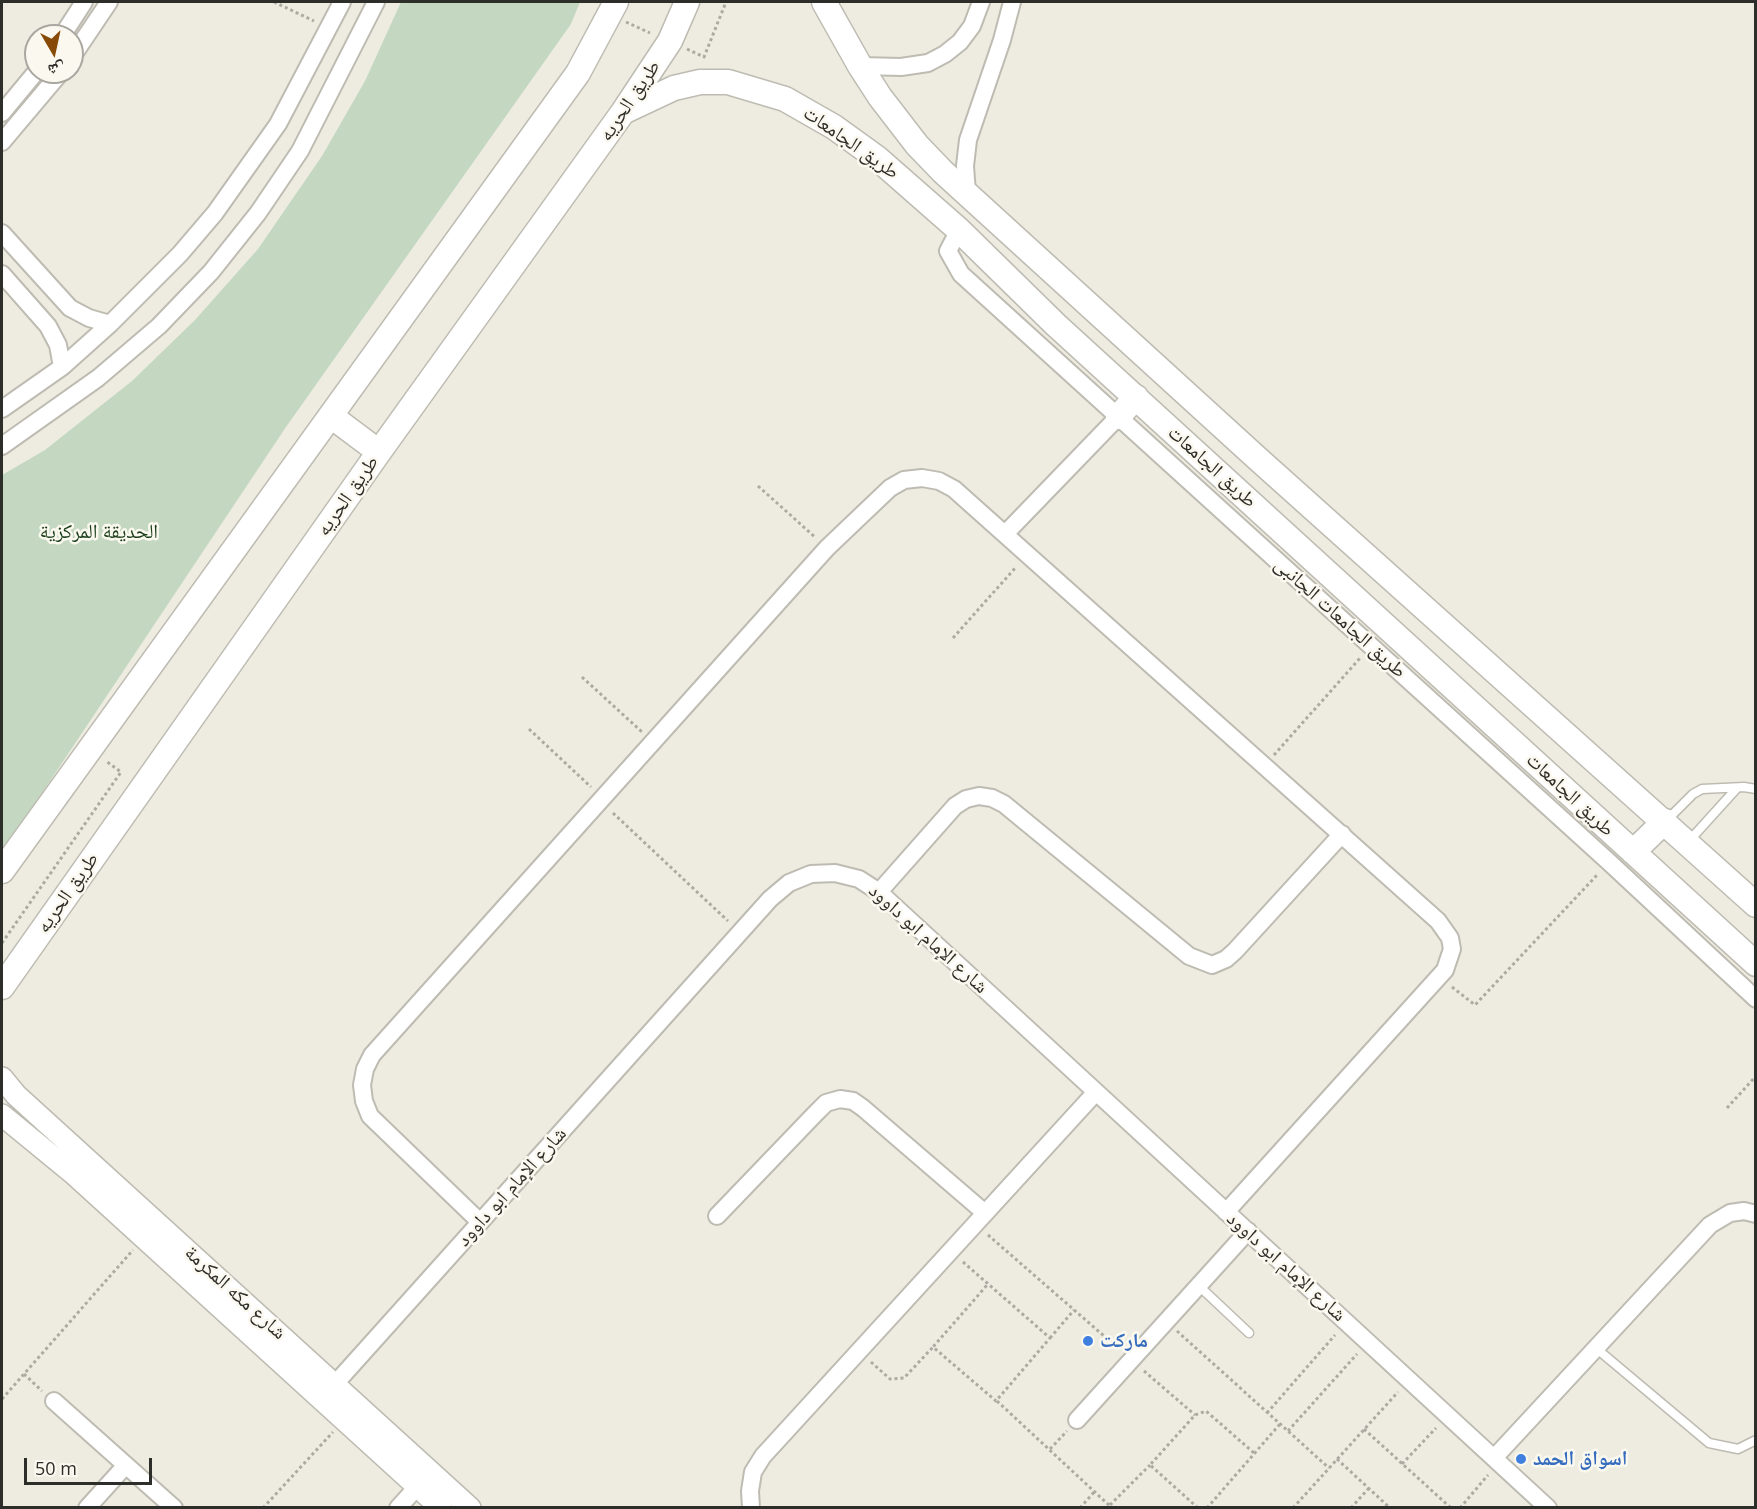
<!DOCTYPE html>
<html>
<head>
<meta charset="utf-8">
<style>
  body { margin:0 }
  #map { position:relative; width:1757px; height:1509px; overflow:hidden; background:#eeece1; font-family:"Open Sans","Noto Naskh Arabic",sans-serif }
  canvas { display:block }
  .frame { position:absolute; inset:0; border:3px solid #2d2d29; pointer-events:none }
  .north { position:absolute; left:24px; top:24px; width:60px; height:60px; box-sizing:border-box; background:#fbf9ef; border:2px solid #a9a7a0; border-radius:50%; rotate:171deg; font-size:16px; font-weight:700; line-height:24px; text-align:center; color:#2d2d29 }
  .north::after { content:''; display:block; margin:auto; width:21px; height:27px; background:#874b07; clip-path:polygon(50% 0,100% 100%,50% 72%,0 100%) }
  .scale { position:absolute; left:24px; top:1458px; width:128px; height:27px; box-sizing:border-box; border:3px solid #2d2d29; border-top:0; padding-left:8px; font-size:18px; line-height:21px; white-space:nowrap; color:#2d2d29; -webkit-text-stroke:4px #fbf9ef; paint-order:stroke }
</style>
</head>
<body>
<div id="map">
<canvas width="1757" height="1509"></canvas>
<div class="frame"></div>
<div class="north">ش</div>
<div class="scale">50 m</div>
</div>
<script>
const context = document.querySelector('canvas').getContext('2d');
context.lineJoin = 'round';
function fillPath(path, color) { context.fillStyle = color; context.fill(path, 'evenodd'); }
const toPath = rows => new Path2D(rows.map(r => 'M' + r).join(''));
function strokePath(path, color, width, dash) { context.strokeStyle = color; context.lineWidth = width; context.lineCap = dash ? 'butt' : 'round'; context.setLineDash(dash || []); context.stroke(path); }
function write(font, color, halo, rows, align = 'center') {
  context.font = font + ' "Open Sans","Noto Naskh Arabic",sans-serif'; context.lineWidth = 5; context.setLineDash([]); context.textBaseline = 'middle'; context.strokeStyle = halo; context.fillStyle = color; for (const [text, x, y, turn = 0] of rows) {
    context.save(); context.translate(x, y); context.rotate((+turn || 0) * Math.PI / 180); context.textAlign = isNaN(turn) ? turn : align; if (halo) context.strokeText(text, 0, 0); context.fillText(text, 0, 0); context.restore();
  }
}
const green = toPath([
  [401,2,580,2,571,24,286,427,2,853,2,475,45,450,132,381,195,320,258,249,322,156,365,81]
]);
const path = toPath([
  [274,2,314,21],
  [626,22,650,33],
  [687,49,704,57,726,2],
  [758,486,815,537],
  [953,638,1016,567],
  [582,677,642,732],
  [529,729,591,787],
  [1274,755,1361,657],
  [613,813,728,921],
  [2,943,121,772,106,761],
  [1452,987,1475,1005,1598,874],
  [1727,1108,1756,1076],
  [988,1235,1119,1349],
  [963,1262,1050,1338,996,1401,933,1347,988,1284],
  [1177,1331,1329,1468],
  [1050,1338,1074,1310],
  [871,1362,890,1379,904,1378,933,1347],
  [1144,1371,1195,1415],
  [24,1374,42,1391],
  [2,1399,133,1250],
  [997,1401,1112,1508],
  [1267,1413,1335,1335],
  [1364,1429,1451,1508],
  [1288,1431,1357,1354],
  [1050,1449,1067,1431],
  [1337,1459,1390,1508],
  [1402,1464,1436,1428],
  [1110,1505,1150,1465],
  [263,1508,333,1432],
  [1080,1508,1095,1491],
  [1198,1508,1150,1465,1195,1415,1206,1411,1254,1453],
  [1207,1508,1280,1424],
  [1293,1508,1398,1392],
  [1351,1508,1369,1488],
  [1460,1508,1488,1475]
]);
const service = toPath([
  [1667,820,1693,794,1702,789,1744,787,1756,789],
  [1689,841,1737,788],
  [1199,1286,1249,1333],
  [1597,1349,1709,1443,1738,1449,1756,1440]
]);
const minor = toPath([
  [62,36,84,2],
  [72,57,109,2],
  [860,66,901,67,928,63,945,54,960,42,972,26,981,2],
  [2,113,36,72],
  [2,142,61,72],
  [967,193,965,166,968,140,1002,40,1012,2],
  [959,230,948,251,961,274,1609,862,1756,999],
  [2,233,70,308,89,318,110,324],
  [2,274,48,326,58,345,62,367],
  [2,409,62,367,110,324,180,254,215,213,278,124,342,2],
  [2,446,98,378,159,326,211,272,258,213,300,151,376,2],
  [1005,534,1118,417],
  [879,892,955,806,966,799,979,796,992,798,1004,804,1189,956,1212,965,1226,959,1235,951,1342,834],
  [717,1216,815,1114,826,1103,840,1099,853,1101,863,1108,985,1213],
  [480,1222,370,1116,364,1101,362,1085,365,1069,372,1055,827,548,890,488,904,480,922,478,939,481,954,489,1438,921,1450,938,1452,949,1445,970,1226,1212],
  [335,1384,770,899,789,883,811,874,835,873,859,879,879,892,1548,1508],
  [54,1401,174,1508],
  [1077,1420,1248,1231],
  [1494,1458,1710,1225,1730,1213,1744,1211,1756,1214],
  [87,1508,126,1465],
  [398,1508,418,1486],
  [751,1508,750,1491,753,1472,763,1456,1096,1092]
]);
const tertiary = toPath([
  [2,1078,16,1095,470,1508],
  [2,1115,75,1175,441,1508]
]);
const secondary = toPath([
  [824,2,860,66,880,97,917,145,943,172,1258,459,1756,905],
  [623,112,674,88,700,82,728,82,785,99,834,127,877,158,959,230,1056,325,1756,964],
  [331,416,379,452],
  [1118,417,1136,397],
  [1633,852,1665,821],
  [2,871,578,73,616,2],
  [2,987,379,452,623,112,670,41,687,2]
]);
const markers = [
  [1088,1341,6,"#3f7fe0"],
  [1521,1459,6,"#3f7fe0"]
];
const streetNames = [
  ["طريق الحريه",630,101,-56],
  ["طريق الجامعات",851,143,35],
  ["طريق الجامعات",1212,467,42],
  ["طريق الحريه",348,496,-55],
  ["طريق الجامعات الجانبى",1340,618,42],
  ["طريق الجامعات",1570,795,43],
  ["طريق الحريه",68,893,-55],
  ["شارع الإمام ابو داوود",928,939,42],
  ["شارع الإمام ابو داوود",512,1187,-48],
  ["شارع الإمام ابو داوود",1286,1267,42],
  ["شارع مكه المكرمة",235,1293,42]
];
const parkNames = [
  ["الحديقة المركزية",99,532]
];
const shopNames = [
  ["ماركت",1100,1341],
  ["اسواق الحمد",1533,1459]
];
fillPath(green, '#c3d7c1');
strokePath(service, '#bebcb2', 11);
strokePath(minor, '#bebcb2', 20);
strokePath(tertiary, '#bebcb2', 24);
strokePath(secondary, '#bebcb2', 27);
strokePath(path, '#acaba2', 3, [3, 3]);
strokePath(service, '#fff', 8);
strokePath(minor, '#fff', 16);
strokePath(tertiary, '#fff', 21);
strokePath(secondary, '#fff', 24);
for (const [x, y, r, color] of markers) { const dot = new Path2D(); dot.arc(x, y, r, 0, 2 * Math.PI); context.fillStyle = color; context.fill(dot); strokePath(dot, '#fbf9ef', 2); }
write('20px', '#2d2d29', '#fbf9ef', streetNames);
write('20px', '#1a3d19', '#fbf9ef', parkNames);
write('bold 20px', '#366cbe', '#fbf9ef', shopNames, 'left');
</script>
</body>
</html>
